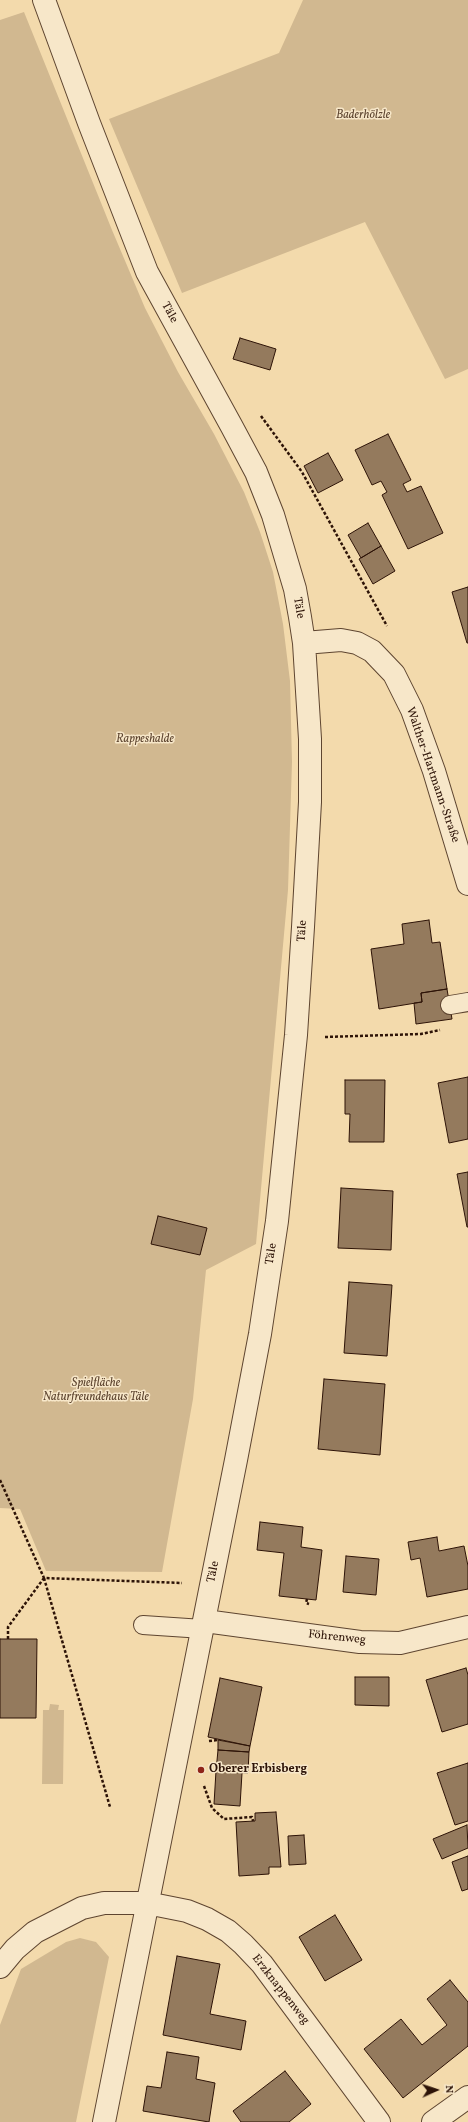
<!DOCTYPE html>
<html>
<head>
<meta charset="utf-8">
<style>
  body { margin:0 }
  #map { position:relative; width:468px; height:2122px; overflow:hidden; background:#f3daac; font-family:Vollkorn,serif }
  canvas { display:block }
  .north { position:absolute; left:416px; top:2070px; width:40px; height:40px; -webkit-text-stroke:3px #f7e7c9; paint-order:stroke; rotate:87deg; font-size:11px; font-weight:700; line-height:16px; text-align:center; color:#2d1307 }
  .north::after { content:''; display:block; margin:auto; width:14px; height:18px; background:#2d1307; clip-path:polygon(50% 0,100% 100%,50% 72%,0 100%) }
</style>
</head>
<body>
<div id="map">
<canvas width="468" height="2122"></canvas>
<div class="north">N</div>
</div>
<script>
const context = document.querySelector('canvas').getContext('2d');
context.lineJoin = 'round';
function fillPath(path, color) { context.fillStyle = color; context.fill(path, 'evenodd'); }
const toPath = rows => new Path2D(rows.map(r => 'M' + r).join(''));
function strokePath(path, color, width, dash) { context.strokeStyle = color; context.lineWidth = width; context.lineCap = dash ? 'butt' : 'round'; context.setLineDash(dash || []); context.stroke(path); }
function write(font, color, halo, rows, align = 'center') {
  context.font = font + ' Vollkorn,serif'; context.lineWidth = 3; context.setLineDash([]); context.textBaseline = 'middle'; context.strokeStyle = halo; context.fillStyle = color; for (const [text, x, y, turn = 0] of rows) {
    context.save(); context.translate(x, y); context.rotate((+turn || 0) * Math.PI / 180); context.textAlign = isNaN(turn) ? turn : align; if (halo) context.strokeText(text, 0, 0); context.fillText(text, 0, 0); context.restore();
  }
}
const green = toPath([
  [303,0,468,0,468,369,445,379,365,222,182,293,109,119,279,53],
  [24,12,112,230,145,308,178,372,214,434,244,492,260,532,273,572,283,624,290,681,292,762,288,890,256,1244,206,1270,193,1399,162,1572,46,1571,20,1509,0,1508,0,20],
  [50,1704,59,1705,58,1710,64,1710,63,1784,42,1784,43,1710,49,1710],
  [80,1938,96,1942,109,1957,76,2122,0,2122,0,2025,21,1969,66,1942]
]);
const building = toPath([
  [240,338,276,349,270,370,233,359,240,338],
  [388,434,411,480,403,484,407,492,421,486,443,533,408,549,382,495,387,492,381,481,372,485,355,450,388,434],
  [328,453,343,480,318,493,304,466,328,453],
  [368,523,381,546,361,558,348,535,368,523],
  [381,546,395,571,373,584,359,559,381,546],
  [468,587,468,643,467,643,452,592,468,587],
  [429,920,432,943,440,942,447,989,421,993,422,1002,379,1009,371,949,404,944,402,924,429,920],
  [447,989,452,1019,416,1024,414,1003,422,1002,421,993,447,989],
  [468,1077,468,1139,449,1143,438,1083,468,1077],
  [345,1080,385,1080,384,1142,349,1142,350,1114,345,1114,345,1080],
  [468,1172,468,1227,467,1227,457,1174,468,1172],
  [341,1188,393,1191,391,1250,338,1248,341,1188],
  [158,1216,207,1228,200,1255,151,1244,158,1216],
  [349,1282,392,1285,387,1356,344,1353,349,1282],
  [324,1379,385,1384,380,1455,318,1449,324,1379],
  [260,1522,303,1527,301,1547,322,1550,316,1600,279,1596,284,1553,257,1550,260,1522],
  [437,1537,439,1551,464,1546,468,1566,468,1589,427,1597,420,1558,411,1560,408,1542,437,1537],
  [346,1556,379,1559,376,1595,343,1592,346,1556],
  [0,1639,37,1639,36,1718,0,1718,0,1639],
  [466,1668,468,1675,468,1724,442,1732,426,1680,466,1668],
  [355,1677,389,1677,389,1706,355,1705,355,1677],
  [220,1678,262,1687,250,1746,208,1737,220,1678],
  [218,1740,250,1746,249,1752,218,1750,218,1740],
  [218,1750,249,1752,248,1773,216,1771,218,1750],
  [468,1763,468,1821,455,1825,437,1773,468,1763],
  [216,1771,242,1773,240,1806,214,1804,216,1771],
  [276,1812,281,1867,269,1867,269,1874,239,1876,236,1822,255,1821,255,1813,276,1812],
  [467,1825,468,1848,442,1859,433,1839,467,1825],
  [304,1835,306,1864,289,1865,288,1836,304,1835],
  [468,1856,468,1889,462,1891,452,1862,468,1856],
  [335,1915,362,1960,325,1981,299,1937,335,1915],
  [177,1956,220,1964,210,2014,246,2021,241,2050,163,2035,177,1956],
  [450,1980,468,2002,468,2046,403,2098,364,2049,401,2019,422,2045,447,2025,427,1999,450,1980],
  [167,2052,199,2057,196,2079,215,2083,209,2122,143,2111,147,2086,161,2088,167,2052],
  [285,2071,311,2104,289,2122,241,2122,233,2111,285,2071]
]);
const path = toPath([
  [261,416,302,472,387,626],
  [325,1037,421,1034,440,1030],
  [0,1480,44,1578,182,1583],
  [44,1578,110,1807],
  [307,1599,306,1603,309,1604],
  [8,1639,8,1627,44,1578],
  [209,1741,218,1740],
  [204,1786,212,1808,224,1819,252,1817,253,1821]
]);
const lane = toPath([
  [450,1005,468,1002],
  [143,1625,203,1629]
]);
const street = toPath([
  [44,0,89,123,147,272,232,427,256,472,273,515,295,589,300,617,304,643,310,739,310,802,303,927,296,1035,277,1221,260,1334,236,1460,104,2122],
  [304,643,341,640,357,643,372,651,394,674,412,710,434,771,468,884],
  [205,1621,360,1642,400,1643,468,1627],
  [0,1967,15,1949,35,1932,82,1908,104,1903,147,1903,187,1911,207,1919,228,1931,243,1944,262,1964,379,2122],
  [433,2122,468,2097]
]);
const markers = [
  [201,1770,4,"#8f2418"]
];
const parkNames = [
  ["Baderhölzle",363,116],
  ["Rappeshalde",145,740],
  ["Spielfläche",96,1384],
  ["Naturfreundehaus Täle",96,1398]
];
const streetNames = [
  ["Täle",169,313,61],
  ["Täle",298,608,80],
  ["Walther-Hartmann-Straße",432,775,71],
  ["Täle",303,931,-86],
  ["Täle",272,1254,-81],
  ["Täle",214,1572,-79],
  ["Föhrenweg",337,1638,6],
  ["Erzknappenweg",280,1990,52]
];
const poiNames = [
  ["Oberer Erbisberg",209,1770]
];
fillPath(green, '#d1b890');
fillPath(building, '#947a5d');
strokePath(building, '#2d1307', 1);
strokePath(lane, '#5e4530', 20);
strokePath(street, '#5e4530', 24);
strokePath(path, '#2d1307', 2.5, [3, 2]);
strokePath(lane, '#f7e7c9', 18);
strokePath(street, '#f7e7c9', 22);
for (const [x, y, r, color] of markers) { const dot = new Path2D(); dot.arc(x, y, r, 0, 2 * Math.PI); context.fillStyle = color; context.fill(dot); strokePath(dot, '#f7e7c9', 1.5); }
write('italic 12px', '#5e4530', '#f7e7c9', parkNames);
write('12px', '#2d1307', '#f7e7c9', streetNames);
write('bold 12px', '#2d1307', '#f7e7c9', poiNames, 'left');
</script>
</body>
</html>
